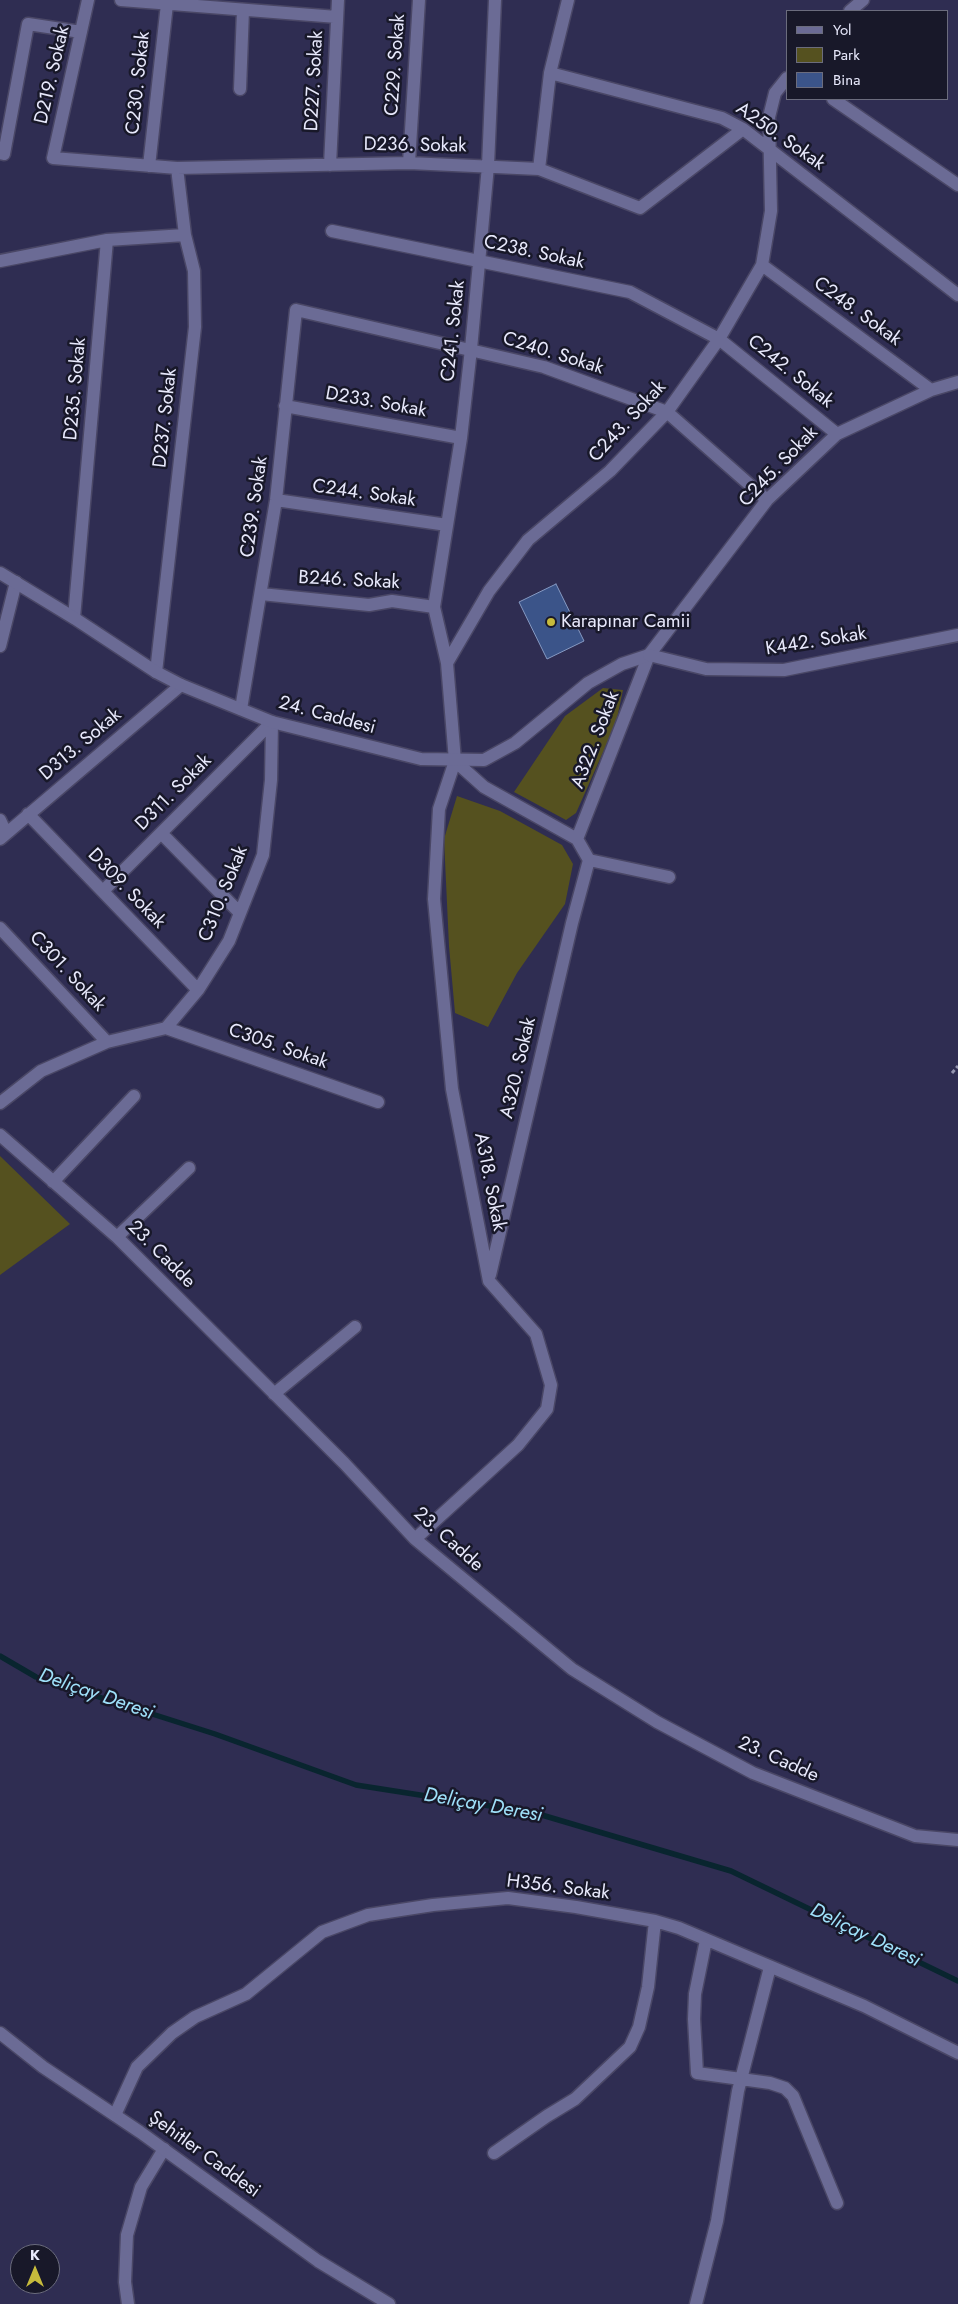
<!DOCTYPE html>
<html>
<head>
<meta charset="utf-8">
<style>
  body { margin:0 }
  #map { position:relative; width:958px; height:2304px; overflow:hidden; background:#2f2d52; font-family:Jost,sans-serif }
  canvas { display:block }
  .legend { position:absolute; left:786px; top:10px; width:162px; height:90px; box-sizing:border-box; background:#181829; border:1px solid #6b6c7d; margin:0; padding:6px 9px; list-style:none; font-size:15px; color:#e8e9fc }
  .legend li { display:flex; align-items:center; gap:10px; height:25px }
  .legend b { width:25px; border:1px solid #6b6c7d }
  .north { position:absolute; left:10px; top:2244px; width:50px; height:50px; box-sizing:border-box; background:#181829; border:1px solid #6b6c7d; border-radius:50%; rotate:0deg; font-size:14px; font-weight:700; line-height:20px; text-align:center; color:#e8e9fc }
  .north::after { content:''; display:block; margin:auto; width:18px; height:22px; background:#c7bb3c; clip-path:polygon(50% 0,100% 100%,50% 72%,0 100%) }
</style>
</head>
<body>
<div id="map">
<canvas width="958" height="2304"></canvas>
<ul class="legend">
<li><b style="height:6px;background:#6b6b95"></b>Yol</li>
<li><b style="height:14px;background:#55511f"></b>Park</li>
<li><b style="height:14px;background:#3b5489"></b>Bina</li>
</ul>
<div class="north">K</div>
</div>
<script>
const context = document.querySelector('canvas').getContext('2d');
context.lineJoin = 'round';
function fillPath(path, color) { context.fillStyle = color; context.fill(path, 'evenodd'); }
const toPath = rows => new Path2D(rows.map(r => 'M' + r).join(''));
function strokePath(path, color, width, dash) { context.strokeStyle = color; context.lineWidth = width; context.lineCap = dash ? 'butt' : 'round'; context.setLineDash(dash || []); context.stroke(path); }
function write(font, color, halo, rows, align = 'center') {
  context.font = font + ' Jost,sans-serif'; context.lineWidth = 5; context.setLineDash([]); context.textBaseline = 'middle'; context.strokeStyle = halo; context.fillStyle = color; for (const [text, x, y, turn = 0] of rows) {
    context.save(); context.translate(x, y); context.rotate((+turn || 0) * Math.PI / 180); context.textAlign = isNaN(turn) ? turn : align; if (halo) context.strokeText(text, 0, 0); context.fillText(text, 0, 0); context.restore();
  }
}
const green = toPath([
  [603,688,623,690,616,723,576,813,566,820,514,792,565,716],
  [457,796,500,811,562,845,573,864,565,904,517,973,488,1027,455,1013,449,946,444,839],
  [0,1156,70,1224,0,1275]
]);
const stream = toPath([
  [0,1656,36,1677,215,1734,356,1785,535,1813,731,1871,958,1981]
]);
const building = toPath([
  [556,584,584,641,547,659,519,602,556,584]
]);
const path = toPath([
  [952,1073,958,1066]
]);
const minor = toPath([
  [88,0,53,158,177,168,409,163,539,169,640,208,743,129],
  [121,0,337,17],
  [850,11,863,0],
  [550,73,722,118,743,129,958,295],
  [240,89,243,10],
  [833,99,958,185],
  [0,153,4,154,28,24,81,32],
  [409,163,419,0],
  [330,165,338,0],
  [149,166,167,4],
  [539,169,550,73,568,0],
  [332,231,630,292,719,339,837,434],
  [0,261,107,240],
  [762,265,931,390],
  [285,406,461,438],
  [276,500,447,525],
  [261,594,369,605,392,601,434,607],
  [74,618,107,240,185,235],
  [0,646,16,582],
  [447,663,434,607,461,438,471,349,488,166,495,0],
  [156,672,195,327,194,271,185,235,177,168],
  [241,709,276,500,296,310,544,367,667,412,767,500],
  [455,761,484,787,577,839,589,860,669,877],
  [28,814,198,990],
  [0,820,6,833],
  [161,833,240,913],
  [0,839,181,685],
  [577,839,649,655,767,500,837,434,931,390,958,382],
  [103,891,272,722],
  [0,928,107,1042],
  [166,1028,378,1102],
  [0,1103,41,1071,107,1042,166,1028,198,990,229,941,263,855,271,780,272,722],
  [0,1135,117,1237,344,1463,415,1539,572,1669,657,1722,753,1773,915,1836,958,1840],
  [53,1182,134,1096],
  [117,1237,189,1168],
  [490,1275,572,923,589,860],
  [274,1394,355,1327],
  [415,1539,518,1445,547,1409,551,1385,536,1334,489,1281,452,1089,434,899,439,809,455,761,447,663,489,591,528,540,610,471,667,412,719,339,762,265,771,211,769,117,775,93,787,78],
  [706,1940,695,1994,694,2019,697,2073,770,2083,785,2088,793,2096,837,2203],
  [115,2115,137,2067,172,2033,195,2017,246,1994,322,1932,368,1915,433,1905,508,1898,576,1907,655,1921,679,1928,864,2006,958,2053],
  [494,2153,547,2116,575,2099,630,2047,639,2027,648,1987,655,1921],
  [128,2304,125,2282,127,2235,141,2187,164,2149],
  [696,2304,717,2221,738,2091,770,1967]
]);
const tertiary = toPath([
  [0,573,74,618,156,672,181,685,272,722,421,759,484,760,515,743,588,683,622,664,649,655],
  [0,2033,43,2067,140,2132,318,2261,389,2304]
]);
const secondary = toPath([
  [649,655,706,669,784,670,958,635]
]);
const markers = [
  [551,622,5,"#c7bb3c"]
];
const streetNames = [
  ["C229. Sokak",396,65,-86],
  ["D219. Sokak",53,75,-77],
  ["D227. Sokak",315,81,-87],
  ["C230. Sokak",139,83,-84],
  ["A250. Sokak",780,137,35],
  ["D236. Sokak",415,146,1],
  ["C238. Sokak",534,253,12],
  ["C248. Sokak",857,312,36],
  ["C241. Sokak",454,331,-84],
  ["C240. Sokak",553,354,17],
  ["C242. Sokak",790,372,39],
  ["D235. Sokak",76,389,-85],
  ["D233. Sokak",376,403,10],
  ["D237. Sokak",166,418,-84],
  ["C243. Sokak",628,422,-47],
  ["C245. Sokak",779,467,-46],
  ["C244. Sokak",364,494,8],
  ["C239. Sokak",255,507,-82],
  ["B246. Sokak",349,581,3],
  ["K442. Sokak",816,642,-9],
  ["24. Caddesi",327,716,15],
  ["A322. Sokak",596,740,-69],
  ["D313. Sokak",81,745,-40],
  ["D311. Sokak",174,793,-45],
  ["D309. Sokak",126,889,46],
  ["C310. Sokak",224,894,-68],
  ["C301. Sokak",67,972,47],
  ["C305. Sokak",278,1047,19],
  ["A320. Sokak",519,1068,-77],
  ["A318. Sokak",489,1182,79],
  ["23. Cadde",161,1255,45],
  ["23. Cadde",448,1540,42],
  ["23. Cadde",778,1760,24],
  ["H356. Sokak",558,1888,7],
  ["Şehitler Caddesi",204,2155,36]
];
const poiNames = [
  ["Karapınar Camii",561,622]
];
const waterNames = [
  ["Deliçay Deresi",96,1695,19],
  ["Deliçay Deresi",483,1806,10],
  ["Deliçay Deresi",865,1936,26]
];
fillPath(green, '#55511f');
strokePath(stream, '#09252f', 5.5);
fillPath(building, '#3b5489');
strokePath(building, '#869ac3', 1);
strokePath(minor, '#4a4766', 15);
strokePath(tertiary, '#4a4766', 15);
strokePath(secondary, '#4a4766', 15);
strokePath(path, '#9494af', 3, [4, 2.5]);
strokePath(minor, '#6b6b95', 12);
strokePath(tertiary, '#6b6b95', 12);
strokePath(secondary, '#6b6b95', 12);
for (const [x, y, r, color] of markers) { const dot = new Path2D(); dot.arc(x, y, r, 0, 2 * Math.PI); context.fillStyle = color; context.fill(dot); strokePath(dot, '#181829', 2); }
write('19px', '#e8e9fc', '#181829', streetNames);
write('19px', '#e8e9fc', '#181829', poiNames, 'left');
write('italic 20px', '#9fe1fa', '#181829', waterNames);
</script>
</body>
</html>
